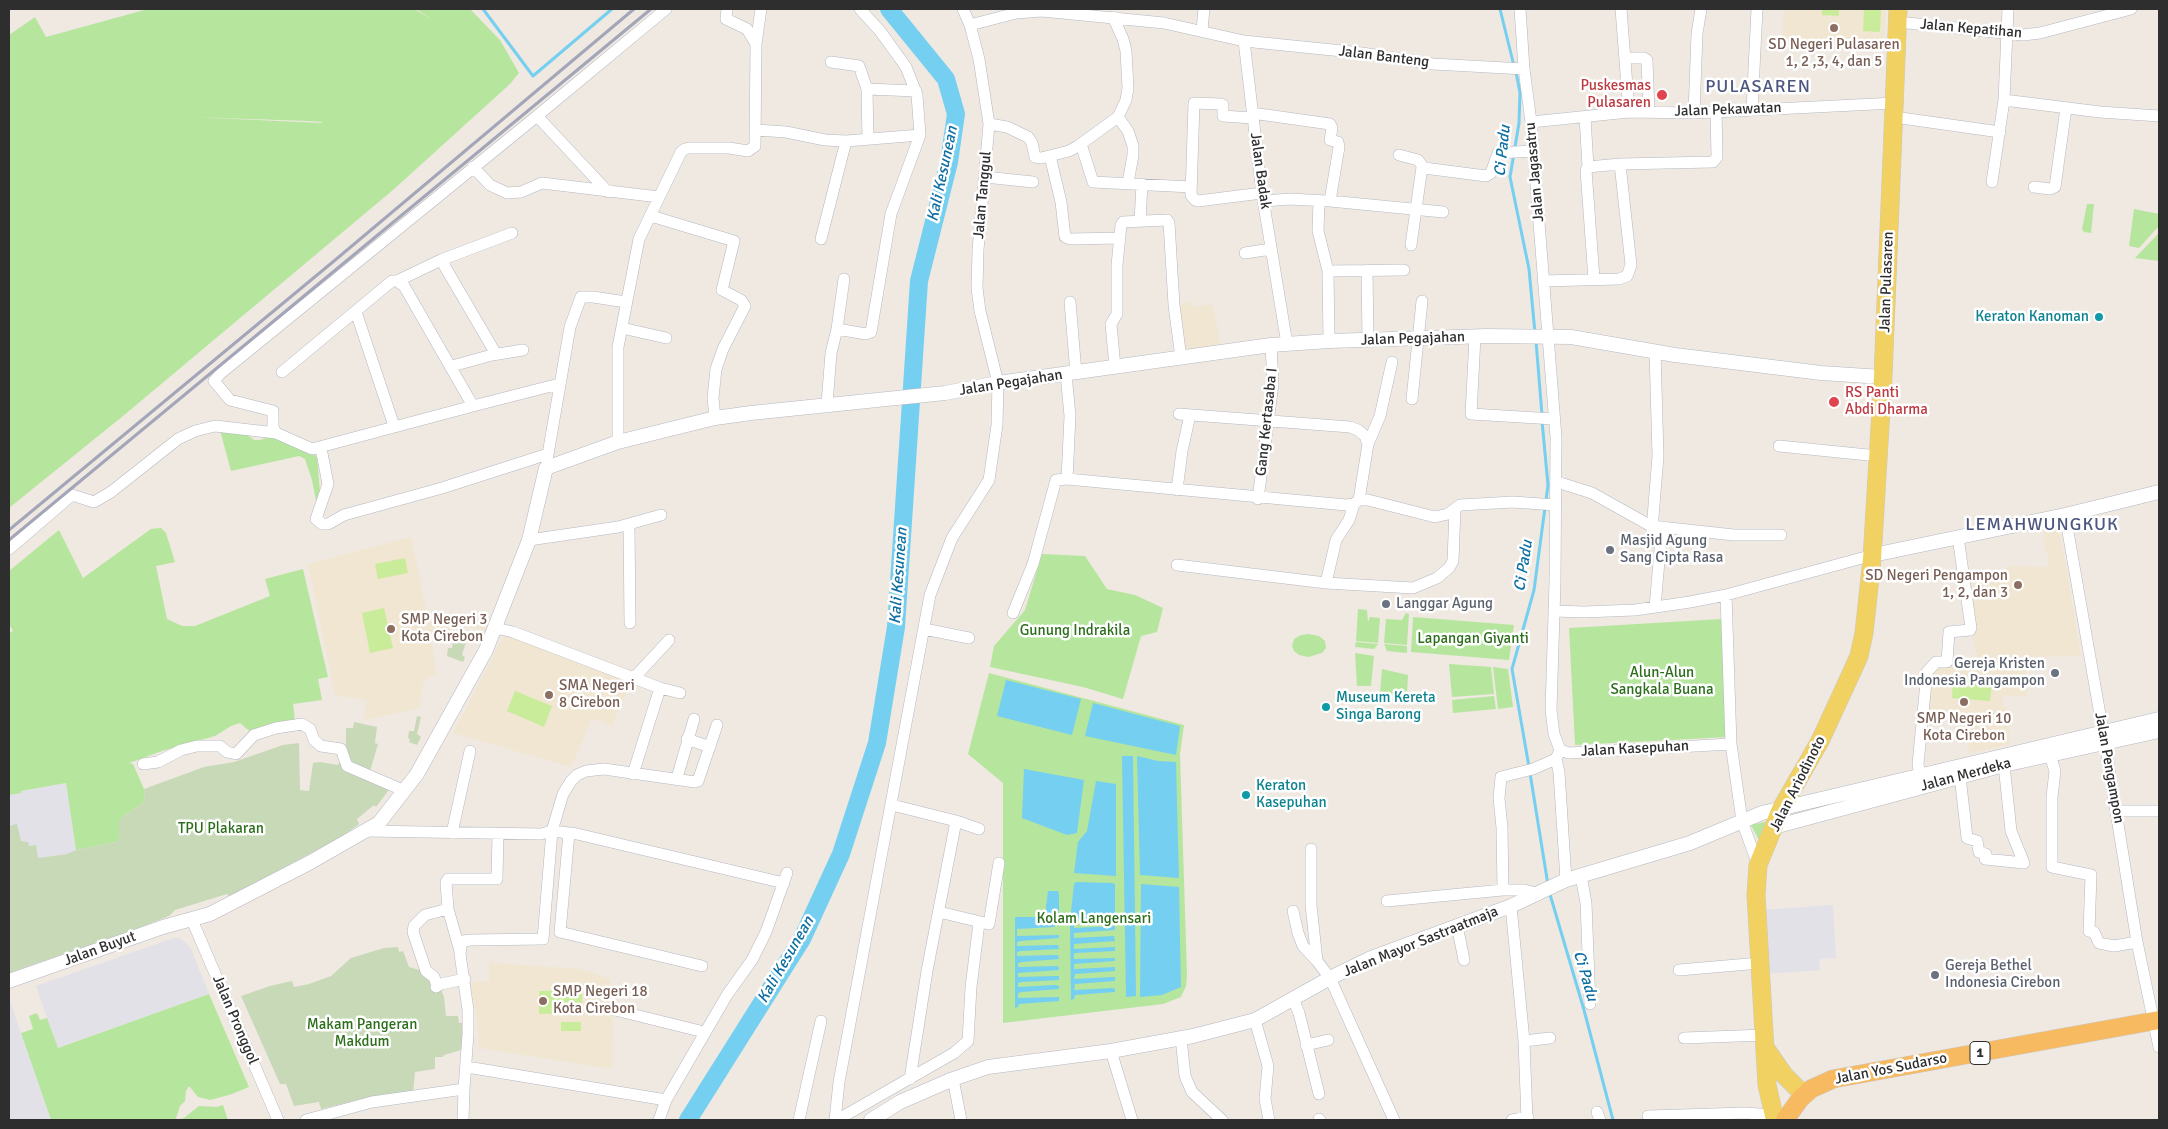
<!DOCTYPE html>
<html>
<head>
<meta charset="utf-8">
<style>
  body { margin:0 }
  #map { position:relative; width:2168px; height:1129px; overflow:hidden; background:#efe9e1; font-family:Signika,sans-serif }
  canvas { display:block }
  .frame { position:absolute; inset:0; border:10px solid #2e2e2e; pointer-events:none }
</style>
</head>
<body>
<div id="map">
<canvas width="2168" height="1129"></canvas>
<div class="frame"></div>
</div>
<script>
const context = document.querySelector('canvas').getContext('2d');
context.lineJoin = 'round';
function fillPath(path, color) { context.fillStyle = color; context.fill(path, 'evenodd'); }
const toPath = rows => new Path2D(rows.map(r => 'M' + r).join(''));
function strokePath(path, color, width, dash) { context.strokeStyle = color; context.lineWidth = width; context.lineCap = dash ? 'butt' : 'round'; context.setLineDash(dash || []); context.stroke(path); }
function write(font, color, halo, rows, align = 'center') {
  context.font = font + ' Signika,sans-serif'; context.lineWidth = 5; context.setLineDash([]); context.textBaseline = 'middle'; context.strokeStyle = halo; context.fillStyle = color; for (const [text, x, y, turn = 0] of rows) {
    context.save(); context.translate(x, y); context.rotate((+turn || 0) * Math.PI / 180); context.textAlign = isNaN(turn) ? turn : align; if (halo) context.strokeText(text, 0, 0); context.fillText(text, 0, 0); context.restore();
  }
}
const industrial = toPath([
  [66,783,76,850,67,854,38,858,9,826,9,795,21,793,21,791],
  [1833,905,1836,958,1819,959,1820,970,1765,974,1761,910],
  [174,938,179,938,186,943,191,949,209,994,57,1048,36,986],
  [9,998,21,1033,51,1120,9,1120]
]);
const education = toPath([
  [1784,9,1886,9,1884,50,1782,46],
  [1191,302,1192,307,1213,304,1220,344,1182,351,1178,304],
  [2044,527,2056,527,2060,533,2081,656,2026,657,2027,697,2003,695,2003,707,2007,707,2010,744,1970,753,1958,709,1923,718,1928,672,1948,661,1977,661,1964,575,2007,573,2007,566,2048,567,2048,553,2045,552],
  [411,537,426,609,432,625,484,620,490,622,486,631,471,627,430,633,436,674,424,680,419,708,364,720,367,700,335,695,308,564],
  [511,634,631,680,612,726,592,718,571,767,453,733,504,636],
  [489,963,582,969,610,979,613,1019,612,1069,479,1048,478,1025,470,982,489,981]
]);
const green = toPath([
  [148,9,414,9,433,20,443,39,433,20,416,9,470,9,500,40,519,73,510,84,393,190,123,416,9,508,9,35,35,17,46,37],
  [192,117,308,121,322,122,322,123],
  [2087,204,2094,204,2091,233,2084,232,2082,229],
  [2134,209,2159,214,2159,229,2157,228,2139,248,2129,246],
  [2158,234,2159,235,2159,261,2135,258],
  [220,430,244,432,254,440,261,440,270,436,314,454,317,458,320,492,319,498,316,501,312,480,305,459,299,456,231,471],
  [161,528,166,533,175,562,156,566,167,619,182,626,195,626,270,596,265,579,303,569,328,677,318,679,322,700,293,704,295,721,253,734,240,723,231,726,215,736,162,751,129,763,133,764,144,789,145,797,143,803,119,819,119,838,116,842,76,850,66,783,21,791,21,793,9,795,9,633,13,631,9,624,9,571,59,530,83,578,151,529],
  [1042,554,1085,556,1107,589,1135,595,1163,608,1157,632,1141,636,1123,699,1083,687,990,667,994,646,1025,610],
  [1358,609,1367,610,1368,622,1370,617,1380,618,1378,643,1356,641],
  [1406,613,1409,614,1407,645,1384,643,1386,619,1402,620],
  [1413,617,1514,625,1509,660,1411,652],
  [1722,619,1728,737,1575,745,1569,628],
  [1308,634,1319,636,1325,641,1326,648,1322,653,1308,657,1299,655,1294,651,1292,646,1294,639,1301,635],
  [1356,642,1378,644,1374,649,1355,647],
  [1384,644,1407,646,1407,653,1387,651],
  [1355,653,1374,656,1371,686,1357,686],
  [1449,664,1491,667,1494,694,1452,697],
  [1493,667,1508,669,1513,707,1498,709],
  [1382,669,1408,675,1407,694,1380,693],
  [989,673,1184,725,1180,754,1187,975,1186,986,1181,997,1163,1004,1003,1023,1003,783,968,754],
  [1494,696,1496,709,1453,713,1452,700],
  [1769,821,1761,844,1751,825],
  [209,994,249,1087,232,1094,210,1100,198,1097,189,1086,186,1091,185,1101,180,1106,176,1118,178,1120,184,1118,199,1106,217,1107,223,1105,228,1120,51,1120,21,1033,33,1029,29,1016,37,1013,40,1020,47,1018,58,1048]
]);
const cemetery = toPath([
  [459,640,466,642,462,655,465,657,463,662,447,656,448,648,452,648,453,641],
  [417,716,421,717,417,734,421,737,417,745,409,742,410,739,408,738,409,731,414,731],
  [354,722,377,727,375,743,378,744,368,778,391,787,376,807,374,805,357,819,359,824,341,837,229,897,227,894,175,910,169,916,136,929,9,973,9,826,17,824,21,841,28,842,29,846,36,845,38,858,67,854,76,850,116,842,119,838,119,819,143,803,145,797,144,789,204,767,234,762,283,745,299,743,300,790,309,791,313,763,320,762,338,765,346,751,346,728,353,728],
  [398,947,399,952,403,951,409,967,423,971,440,987,444,997,446,1016,458,1016,459,1023,465,1023,464,1049,444,1055,443,1057,435,1057,435,1069,415,1072,413,1094,362,1099,321,1109,319,1102,294,1106,286,1084,280,1084,241,996,270,986,292,981,294,987,309,984,331,976,351,958,384,948]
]);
const pitch = toPath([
  [1822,9,1839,9,1839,16,1822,15],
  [1864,9,1881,9,1880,32,1863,31],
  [405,558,408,573,378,579,375,564],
  [384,608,393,648,370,653,362,613],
  [1953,678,1992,681,1990,701,1952,698],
  [515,691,552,706,544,727,507,711],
  [582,990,582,1013,539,1014,539,991],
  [561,1022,581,1022,581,1031,561,1031]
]);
const water = toPath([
  [1006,680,1081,699,1072,735,997,716],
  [1093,703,1180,726,1176,755,1085,736],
  [1122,756,1133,756,1136,996,1126,997],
  [1137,756,1158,761,1176,762,1179,878,1140,875],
  [1024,769,1084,780,1077,833,1067,835,1022,818],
  [1096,781,1116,784,1116,876,1074,873,1078,842,1087,831],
  [1076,882,1112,883,1115,884,1115,915,1113,918,1075,920,1073,921,1074,928,1115,926,1115,930,1074,933,1074,938,1114,936,1115,941,1074,944,1074,949,1115,947,1115,951,1076,953,1074,954,1074,959,1113,958,1115,958,1115,961,1074,964,1074,969,1115,967,1115,971,1075,974,1074,979,1113,977,1115,977,1115,981,1075,984,1074,990,1113,988,1115,989,1115,992,1075,995,1074,999,1071,1000,1070,921,1074,884],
  [1141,884,1179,887,1181,987,1162,995,1140,997],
  [1048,891,1058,891,1059,895,1059,923,1054,927,1017,929,1017,936,1059,935,1059,938,1021,941,1017,942,1017,946,1054,945,1058,945,1059,949,1021,951,1017,952,1017,956,1054,955,1058,955,1059,959,1022,962,1018,963,1018,967,1058,966,1059,970,1018,973,1018,977,1055,976,1059,976,1059,980,1022,982,1018,983,1018,987,1055,985,1059,986,1059,989,1022,992,1018,993,1018,998,1059,997,1059,1001,1019,1004,1018,1007,1015,1008,1015,917,1041,917,1045,914]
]);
const stream = toPath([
  [483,9,533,76,612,9],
  [1500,9,1514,66],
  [1516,72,1520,93,1519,123,1510,177,1529,269,1535,333],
  [1536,341,1542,415],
  [1529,767,1512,669,1534,590,1548,485,1542,421],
  [1530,773,1548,885],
  [1549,891,1584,1010,1613,1120]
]);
const river = toPath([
  [688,1120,802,939,841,854,877,743,896,627,919,281,949,162,956,114,946,79,889,9]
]);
const minor = toPath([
  [727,9,726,19,747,29,756,44],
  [1520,9,1524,69,1531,122,1556,437,1555,582,1551,710,1554,734,1560,750,1569,753,1731,744],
  [1621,9,1629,112],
  [1898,22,2023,35,2040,33,2131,9],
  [970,25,1016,13,1042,11,1164,23,1244,41,1262,193,1287,344],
  [1202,30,1204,9],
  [1244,41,1362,53,1433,64,1524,69],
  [1625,58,1644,58,1647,60,1649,112],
  [831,62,859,66,867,89],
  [2004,100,2100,112,2159,116],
  [1752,110,1757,9],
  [1252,113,1330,124,1332,128,1330,140,1338,142,1339,147,1330,201,1443,212],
  [1694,113,1697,34,1701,9],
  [537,116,608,192],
  [1118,117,1128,131,1133,146,1133,155,1128,183],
  [1585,117,1588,167,1586,170,1594,279],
  [1894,117,2000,132],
  [1252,118,1223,116,1223,105,1221,104,1194,103,1191,195,1195,200,1198,201,1262,193],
  [1531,122,1629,112,1694,113,1895,103],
  [989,124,1007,127,1028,137,1032,143,1035,157,1041,158,1069,151,1078,146,1118,117,1126,100,1128,88,1126,51,1123,39,1113,17],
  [756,130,786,132,825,140,846,141],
  [868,139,867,89,916,91],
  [1081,144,1093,182,1191,187],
  [1399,155,1418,160,1424,168,1486,176,1491,173,1498,153,1533,151],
  [1050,156,1061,202,1065,237,1070,239,1120,238],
  [473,167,490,185,507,193,521,192,542,183,659,197],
  [1588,167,1620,164,1713,162,1717,157,1716,111],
  [985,177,1033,182],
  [1992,182,2004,100,2008,9],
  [2034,187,2050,189,2055,187,2066,108],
  [1264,201,1290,199,1326,201],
  [1319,201,1318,231,1328,271,1329,341],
  [651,216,734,241,722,290,741,300,745,306,723,349,716,369,713,398,715,418],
  [1140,221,1142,184],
  [821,239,846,141,920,135],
  [1411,245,1422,167],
  [1245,253,1271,249],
  [441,260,496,354],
  [1367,270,1368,340],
  [1328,271,1404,270],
  [397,281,441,260,512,233],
  [1543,281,1619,279,1627,276,1631,265,1620,164],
  [1070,302,1076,373],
  [356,312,394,426],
  [622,328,666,338],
  [837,329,866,334,871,332,891,214,920,135,917,95,906,67,880,31,860,9],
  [1475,337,1471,414,1554,419],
  [452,366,492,355,523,350],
  [1115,367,1111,324,1117,314,1117,265,1121,225,1123,222,1167,220,1169,223,1174,305,1181,358],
  [282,372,392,281,397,281,404,286,473,406,559,384],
  [1066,374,1070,416,1067,479],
  [1412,399,1422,301],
  [827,404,831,353,837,329,844,279],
  [473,406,312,449,276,433,273,427,273,411,230,400,214,381,221,373,537,116,666,9],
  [1179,414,1350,427,1358,430,1365,436,1368,444,1359,500],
  [618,442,618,347,639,239,681,152,685,149,689,148,729,148,748,151,755,146,756,44,761,9],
  [1368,444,1380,416,1392,362],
  [1779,446,1878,456],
  [321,448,328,484,316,519,322,524,328,524,344,515,442,488,548,454],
  [547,460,570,327,581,297,593,297,626,302],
  [1557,482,1592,493,1651,526,1734,535,1781,535],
  [1177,490,1182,451,1190,415],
  [1258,499,1273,384,1271,345],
  [2065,515,2105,743,2137,942,2159,1047],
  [629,524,630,623],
  [529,540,618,527,661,515],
  [1651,542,1658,456,1655,351],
  [9,549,72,495,94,502,111,492,178,439,195,431,215,426,276,433],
  [1177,565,1326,583,1413,588,1437,578,1449,568,1453,561,1455,509],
  [1326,583,1336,540,1349,520,1354,504],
  [1726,595,1731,744,1742,821,1758,865],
  [1655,607,1662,527],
  [1554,611,1584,612,1635,610,1690,602,1726,595,1873,555],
  [1013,613,1033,564,1056,480,1067,479,1346,505,1354,504,1359,500,1368,500,1435,517,1448,514,1460,505,1513,502,1556,505],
  [495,628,513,632,660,688,680,693],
  [924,629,969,638],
  [634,678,669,640],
  [687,739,710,747],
  [2048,749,2055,771,2052,797,2052,867,2091,875,2089,931,2094,932,2099,943,2114,946,2137,942],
  [1556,759,1559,772,1566,880],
  [143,764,158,762,181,750,197,746,220,746,227,752,236,754,254,735,276,728,302,724,310,729,314,740,321,746,341,749,347,766,405,791],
  [633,774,660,688],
  [1920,775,1918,764,1927,672,1936,662,1947,662,1949,632,1970,630,1971,628,1958,537],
  [1960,776,1967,838,1977,841,1979,852,1986,854,1985,859,2024,863,2011,831,2004,765],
  [677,778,694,719],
  [892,805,956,821,979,829],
  [2116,811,2159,811],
  [367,831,541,834,552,831,563,794,571,781,577,775,586,771,604,769,695,782,698,781,717,725],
  [452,833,470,751],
  [569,833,560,932,702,966],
  [1311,849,1311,905,1317,961,1330,978,1394,1120],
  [1581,876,1586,903,1590,1004],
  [1503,890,1502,828,1499,798,1501,777,1533,769,1556,759,1560,750],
  [1387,901,1503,890,1524,890,1539,894],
  [1511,906,1524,1041,1527,1120],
  [1293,911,1298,933,1303,946,1317,961],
  [939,912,989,924,999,863],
  [192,920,278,1120],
  [1457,925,1464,960],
  [460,951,448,909,446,882,448,879,497,879,498,834],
  [1679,970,1760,963],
  [437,986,434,977,426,971,413,932,414,926,425,915,448,909],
  [436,987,441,984,465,979],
  [1293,999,1299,1013,1319,1094],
  [615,1010,704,1032],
  [1255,1020,1268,1066,1265,1099,1269,1120],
  [1181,1038,1185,1076,1192,1092,1222,1120],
  [1684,1038,1765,1035],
  [1524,1041,1550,1038],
  [1306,1045,1328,1040],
  [1111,1051,1132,1120],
  [467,1067,666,1100],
  [910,1079,927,971,956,821],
  [953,1079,961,1120],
  [1597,1112,1600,1120],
  [1648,1116,1745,1113,1773,1115],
  [1319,1119,1320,1120],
  [306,1120,372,1102,464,1089],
  [463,1120,464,1089,468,1034,468,1010,460,954,461,946,463,941,471,940,543,939,552,831,577,834,784,883],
  [659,1120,666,1100,727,995,752,960,766,932,787,873],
  [799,1120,821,1021],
  [835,1120,839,1082,930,595,952,538,989,480,997,425,998,383,980,311,977,288,978,250,989,124,979,59,970,25,963,9],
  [837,1120,954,1053,968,1041,971,987,979,923],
  [1512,1120,1528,1117]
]);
const tertiary = toPath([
  [1873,555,2065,515,2159,492],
  [1774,827,2004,765,2159,731],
  [9,981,163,927,210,914,309,863,379,823,417,774,486,650,529,540,546,468,618,442,715,418,751,413,945,393,998,383,1271,345,1329,341,1486,336,1571,337,1675,355,1821,373,1883,377],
  [871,1120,900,1102,953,1079,988,1067,1111,1051,1193,1036,1255,1020,1330,978,1371,958,1511,906,1566,880,1690,843,1762,813,2159,719]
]);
const primary = toPath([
  [1766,1049,1784,1075,1804,1095],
  [1775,1120,1767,1085,1756,895,1758,865,1781,809,1820,741,1850,676,1859,656,1864,633,1872,559,1883,377,1898,9]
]);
const trunk = toPath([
  [1785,1120,1800,1099,1811,1089,1833,1079,2159,1020]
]);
const rail = toPath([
  [9,530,334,261,634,9],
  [9,540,651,9]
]);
const markers = [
  [1834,28,5,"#8d6e63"],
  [1662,95,6,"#e0444e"],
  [2099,317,5,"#0f9aa8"],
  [1834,402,6,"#e0444e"],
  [1610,550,5,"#6b7280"],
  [2018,585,5,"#8d6e63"],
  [1386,604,5,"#6b7280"],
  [391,629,5,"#8d6e63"],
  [2055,673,5,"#6b7280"],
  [549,695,5,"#8d6e63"],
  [1964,702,5,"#8d6e63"],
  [1326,707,5,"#0f9aa8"],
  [1246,795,5,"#0f9aa8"],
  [1935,975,5,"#6b7280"],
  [543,1001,5,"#8d6e63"]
];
const shields = [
  [1980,1053,20]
];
const shieldNames = [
  ["1",1980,1053]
];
const streetNames = [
  ["Jalan Kepatihan",1971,29,5],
  ["Jalan Banteng",1384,57,7],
  ["Jalan Pekawatan",1728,110,-2],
  ["Jalan Badak",1260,171,82],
  ["Jalan Jagasatru",1535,172,-95],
  ["Jalan Tanggul",983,195,-85],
  ["Jalan Pulasaren",1887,282,-88],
  ["Jalan Pegajahan",1413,339,-2],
  ["Jalan Pegajahan",1011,383,-9],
  ["Gang Kertasaba I",1267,422,-84],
  ["Jalan Kasepuhan",1635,749,-3],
  ["Jalan Pengampon",2109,768,80],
  ["Jalan Merdeka",1966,775,-15],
  ["Jalan Ariodinoto",1798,784,-63],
  ["Jalan Mayor Sastraatmaja",1421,942,-22],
  ["Jalan Buyut",100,949,-20],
  ["Jalan Pronggol",235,1020,67],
  ["Jalan Yos Sudarso",1891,1069,-11]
];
const educationNames = [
  ["SD Negeri Pulasaren",1834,45,"center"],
  ["1, 2 ,3, 4, dan 5",1834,62,"center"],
  ["SD Negeri Pengampon",2008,576,"right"],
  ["1, 2, dan 3",2008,593,"right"],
  ["SMP Negeri 3",401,620],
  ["Kota Cirebon",401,637],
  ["SMA Negeri",559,686],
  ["8 Cirebon",559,703],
  ["SMP Negeri 10",1964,719,"center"],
  ["Kota Cirebon",1964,736,"center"],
  ["SMP Negeri 18",553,992],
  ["Kota Cirebon",553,1009]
];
const healthNames = [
  ["Puskesmas",1651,86],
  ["Pulasaren",1651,103],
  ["RS Panti",1845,393,"left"],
  ["Abdi Dharma",1845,410,"left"]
];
const cultureNames = [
  ["Keraton Kanoman",2089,317,"right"],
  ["Museum Kereta",1336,698],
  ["Singa Barong",1336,715],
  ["Keraton",1256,786],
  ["Kasepuhan",1256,803]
];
const worshipNames = [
  ["Masjid Agung",1620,541],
  ["Sang Cipta Rasa",1620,558],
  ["Langgar Agung",1396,604],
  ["Gereja Kristen",2045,664,"right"],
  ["Indonesia Pangampon",2045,681,"right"],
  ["Gereja Bethel",1945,966],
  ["Indonesia Cirebon",1945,983]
];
const parkNames = [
  ["Gunung Indrakila",1075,631],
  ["Lapangan Giyanti",1473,639],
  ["Alun-Alun",1662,673],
  ["Sangkala Buana",1662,690],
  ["TPU Plakaran",221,829],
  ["Kolam Langensari",1094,919],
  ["Makam Pangeran",362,1025],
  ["Makdum",362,1042]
];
const waterNames = [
  ["Ci Padu",1503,151,-84],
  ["Kali Kesunean",943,174,-78],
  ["Ci Padu",1524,566,-81],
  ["Kali Kesunean",899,576,-86],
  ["Kali Kesunean",786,960,-60],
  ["Ci Padu",1585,976,74]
];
const quarterNames = [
  ["PULASAREN",1758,87],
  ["LEMAHWUNGKUK",2042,525]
];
fillPath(industrial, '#e3e1e8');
fillPath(education, '#f0e6d1');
fillPath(green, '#b6e59e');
fillPath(cemetery, '#c8d9b8');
fillPath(pitch, '#c9ec9a');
fillPath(water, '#75cff0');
strokePath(stream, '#75cff0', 3);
strokePath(river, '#75cff0', 18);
strokePath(minor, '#b4b7c1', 12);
strokePath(tertiary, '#b4b7c1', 15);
strokePath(primary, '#c9c9c9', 19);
strokePath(trunk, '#c9c9c9', 19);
strokePath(minor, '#fff', 11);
strokePath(tertiary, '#fff', 14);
strokePath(primary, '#f2d163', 18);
strokePath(trunk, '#f8ba60', 18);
strokePath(rail, '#a3a6b8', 3);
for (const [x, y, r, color] of markers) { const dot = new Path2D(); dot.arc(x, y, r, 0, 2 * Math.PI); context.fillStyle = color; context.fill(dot); strokePath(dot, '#fff', 2); }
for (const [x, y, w] of shields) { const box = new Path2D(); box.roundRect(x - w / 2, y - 11.5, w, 23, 4); context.fillStyle = '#fff'; context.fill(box); strokePath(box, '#2e2e2e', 1); }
write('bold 14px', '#2e2e2e', null, shieldNames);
write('15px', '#2e2e2e', '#fff', streetNames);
write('15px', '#785e54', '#fff', educationNames, 'left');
write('15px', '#be3a42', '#fff', healthNames, 'right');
write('15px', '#0d838f', '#fff', cultureNames, 'left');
write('15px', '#5b616d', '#fff', worshipNames, 'left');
write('15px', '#2c6e1b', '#fff', parkNames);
write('italic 16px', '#0d6fa3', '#fff', waterNames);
context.letterSpacing = '1px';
write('18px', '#4d5680', '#fff', quarterNames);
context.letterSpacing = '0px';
</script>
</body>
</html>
